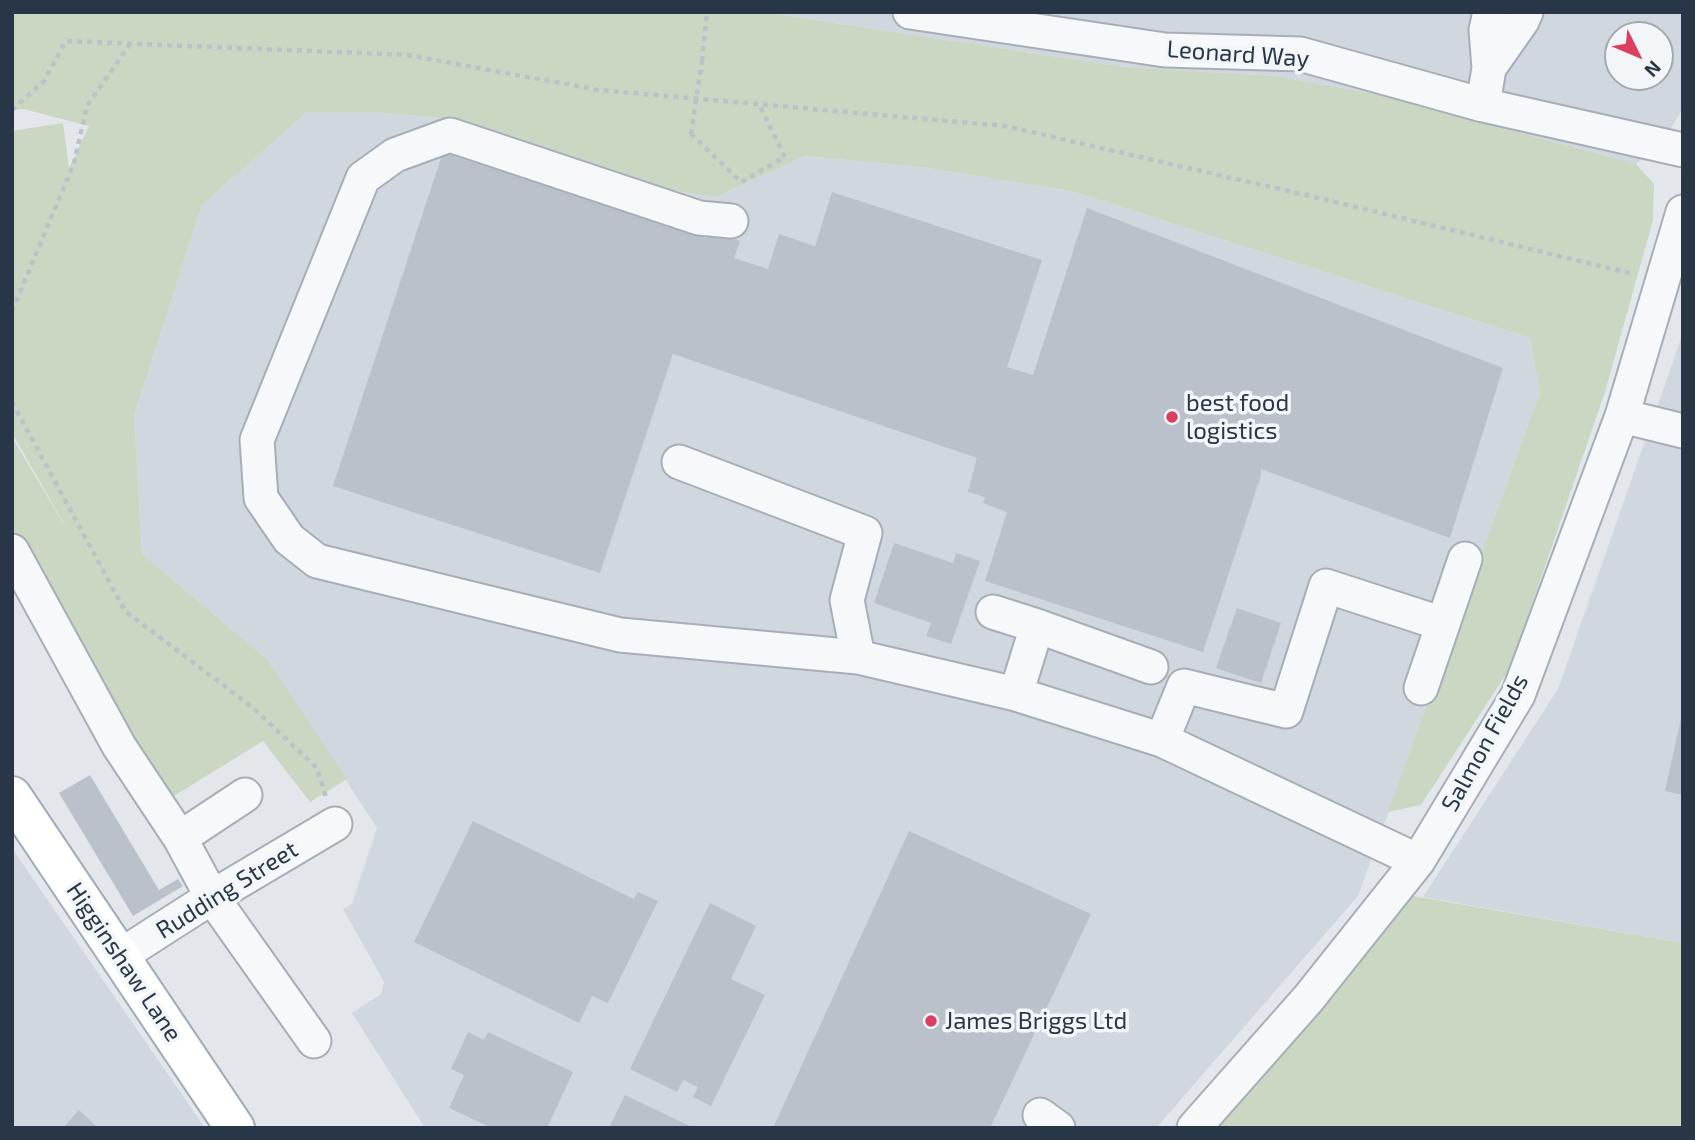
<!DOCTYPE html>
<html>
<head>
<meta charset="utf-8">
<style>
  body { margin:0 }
  #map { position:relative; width:1695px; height:1140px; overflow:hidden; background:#e3e7ec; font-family:"Exo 2",sans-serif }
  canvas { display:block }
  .frame { position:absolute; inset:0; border:14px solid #293647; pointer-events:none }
  .north { position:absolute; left:1604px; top:21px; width:70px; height:70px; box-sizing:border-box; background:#f3f6f9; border:2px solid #a2a9b2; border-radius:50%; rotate:133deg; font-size:19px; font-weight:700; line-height:28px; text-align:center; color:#293647 }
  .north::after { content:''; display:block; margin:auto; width:24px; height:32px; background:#dc3e60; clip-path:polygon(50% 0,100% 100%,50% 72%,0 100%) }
</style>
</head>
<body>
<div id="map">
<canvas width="1695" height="1140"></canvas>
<div class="frame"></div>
<div class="north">N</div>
</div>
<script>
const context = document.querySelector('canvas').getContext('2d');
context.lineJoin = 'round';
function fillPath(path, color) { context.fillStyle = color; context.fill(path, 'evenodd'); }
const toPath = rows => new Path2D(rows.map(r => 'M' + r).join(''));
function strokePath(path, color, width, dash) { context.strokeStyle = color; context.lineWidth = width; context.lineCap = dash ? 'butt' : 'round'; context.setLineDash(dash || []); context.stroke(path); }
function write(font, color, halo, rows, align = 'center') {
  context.font = font + ' "Exo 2",sans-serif'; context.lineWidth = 7; context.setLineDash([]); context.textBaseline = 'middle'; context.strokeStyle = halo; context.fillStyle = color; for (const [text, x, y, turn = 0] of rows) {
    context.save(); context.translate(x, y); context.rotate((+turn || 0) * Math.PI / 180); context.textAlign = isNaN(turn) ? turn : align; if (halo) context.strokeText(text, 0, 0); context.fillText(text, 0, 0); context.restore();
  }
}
const built = toPath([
  [762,12,1683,12,1683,108,1667,135,1636,164,1376,94,1275,76,1124,67],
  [1618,35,1660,35,1660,77,1618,77],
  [308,111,374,112,443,118,668,190,716,197,805,156,921,167,1071,191,1530,338,1540,392,1358,896,1156,1128,425,1128,352,1013,381,994,384,982,343,909,352,904,377,828,267,659,142,554,134,416,202,205],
  [1683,333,1683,943,1423,897,1558,689],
  [12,848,40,889,205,1128,12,1128]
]);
const green = toPath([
  [12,12,762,12,1124,67,1275,76,1376,94,1636,164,1654,184,1653,220,1605,392,1510,668,1421,805,1388,812,1540,392,1530,338,1071,191,921,167,805,156,716,197,668,190,443,118,374,112,307,112,202,205,134,416,142,554,267,659,347,779,310,802,263,741,161,804,12,548,12,437,72,538,12,433,12,131,63,123,69,168,89,126,23,109,12,110],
  [1413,896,1683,943,1683,1128,1213,1128]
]);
const building = toPath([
  [443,152,706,238,709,231,740,241,734,258,768,269,779,234,815,246,832,192,1042,260,1007,367,1033,375,1087,208,1503,368,1450,538,1261,469,1261,475,1203,652,985,581,1007,512,983,503,985,497,968,492,977,458,673,354,600,573,333,486],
  [894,543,953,563,956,553,980,561,951,644,926,636,931,623,874,603],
  [1237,608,1281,623,1261,683,1216,668],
  [1682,714,1683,714,1683,795,1665,791],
  [90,775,159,890,178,879,183,886,133,916,59,793],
  [473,821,634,899,638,892,658,901,608,1003,592,996,579,1023,414,942],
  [909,831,1091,914,990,1128,773,1128],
  [710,903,756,926,731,979,765,995,711,1106,693,1097,698,1087,683,1080,677,1092,630,1069],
  [468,1032,484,1040,488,1032,573,1072,547,1128,492,1128,449,1108,464,1075,451,1069],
  [625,1095,694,1128,609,1128],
  [79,1110,98,1128,63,1128]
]);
const path = toPath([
  [702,61,707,12],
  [12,110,44,81,66,41,408,55,599,90,1005,126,1306,195,1634,274],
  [691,134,741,182,785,157,759,104],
  [12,311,74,163,87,106,130,44],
  [12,402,125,611,252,707,317,768,326,797]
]);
const minor = toPath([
  [910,12,1165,50,1300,54,1483,105,1683,150],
  [1489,68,1522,21,1526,12],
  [1483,105,1489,68,1486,30,1490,12],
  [731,221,699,218,450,135,395,155,363,178,257,440,261,498,289,539,317,561,620,635,858,657,1016,694,1162,740,1418,861],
  [1622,416,1683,431],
  [679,462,865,533,847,600,858,657],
  [12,551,119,746,180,838,212,897,314,1041],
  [993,612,1037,626,1151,667],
  [1421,688,1443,624],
  [1016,694,1037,626],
  [1162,740,1184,686,1286,711,1326,586,1443,624,1465,559],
  [180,838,245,795],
  [120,956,212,897,335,824],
  [1040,1115,1058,1128],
  [1194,1128,1308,999,1418,861,1518,695,1622,416,1683,212]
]);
const major = toPath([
  [12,796,235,1128]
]);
const pathBridge = toPath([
  [691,134,702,61]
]);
const markers = [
  [1172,417,7,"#dc3e60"],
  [931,1021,7,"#dc3e60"]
];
const streetNames = [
  ["Leonard Way",1238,54,4],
  ["Salmon Fields",1485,743,-61],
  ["Rudding Street",227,890,-32],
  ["Higginshaw Lane",124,962,56]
];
const poiNames = [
  ["best food",1186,403],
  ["logistics",1186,431],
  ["James Briggs Ltd",945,1021]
];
fillPath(built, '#d1d7df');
fillPath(green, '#cad7c3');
fillPath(building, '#bac1cb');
strokePath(minor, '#a7aeb7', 37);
strokePath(major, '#a1acb9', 42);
strokePath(path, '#bdc2c8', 4.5, [5, 5]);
strokePath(minor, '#f6f8fa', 33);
strokePath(major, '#fff', 38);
strokePath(pathBridge, '#bdc2c8', 4.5, [5, 5]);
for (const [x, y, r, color] of markers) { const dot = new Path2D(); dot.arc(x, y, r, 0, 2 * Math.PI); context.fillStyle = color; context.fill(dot); strokePath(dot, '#f3f6f9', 2.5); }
write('24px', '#293647', '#f3f6f9', streetNames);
write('24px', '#293647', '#f3f6f9', poiNames, 'left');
</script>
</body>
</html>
